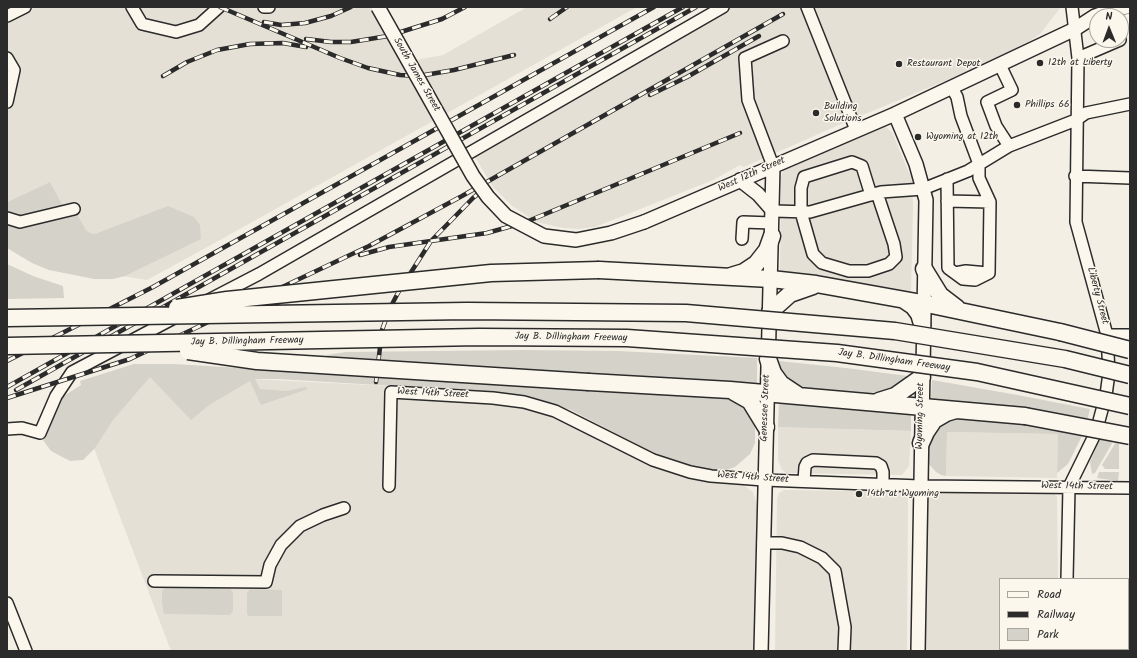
<!DOCTYPE html>
<html>
<head>
<meta charset="utf-8">
<style>
  body { margin:0 }
  #map { position:relative; width:1137px; height:658px; overflow:hidden; background:#f3efe4; font-family:Kalam,sans-serif }
  canvas { display:block }
  .frame { position:absolute; inset:0; border:8px solid #2b2b2b; pointer-events:none }
  .legend { position:absolute; left:999px; top:578px; width:130px; height:72px; box-sizing:border-box; background:#fbf7ec; border:1px solid #a8a59f; margin:0; padding:5px 7px; list-style:none; font-size:12px; color:#2b2b2b }
  .legend li { display:flex; align-items:center; gap:8px; height:20px }
  .legend b { width:20px; border:1px solid #a8a59f }
  .north { position:absolute; left:1089px; top:8px; width:40px; height:40px; box-sizing:border-box; background:#fbf7ec; border:1px solid #a8a59f; border-radius:50%; rotate:359deg; font-size:11px; font-weight:700; line-height:16px; text-align:center; color:#2b2b2b }
  .north::after { content:''; display:block; margin:auto; width:14px; height:18px; background:#2b2b2b; clip-path:polygon(50% 0,100% 100%,50% 72%,0 100%) }
</style>
</head>
<body>
<div id="map">
<canvas width="1137" height="658"></canvas>
<div class="frame"></div>
<ul class="legend">
<li><b style="height:5px;background:#fbf7ec"></b>Road</li>
<li><b style="height:5px;background:#2b2b2b"></b>Railway</li>
<li><b style="height:11px;background:#d5d2c9"></b>Park</li>
</ul>
<div class="north">N</div>
</div>
<script>
const context = document.querySelector('canvas').getContext('2d');
context.lineJoin = 'round';
function fillPath(path, color) { context.fillStyle = color; context.fill(path, 'evenodd'); }
const toPath = rows => new Path2D(rows.map(r => 'M' + r).join(''));
function strokePath(path, color, width, dash) { context.strokeStyle = color; context.lineWidth = width; context.lineCap = dash ? 'butt' : 'round'; context.setLineDash(dash || []); context.stroke(path); }
function write(font, color, halo, rows, align = 'center') {
  context.font = font + ' Kalam,sans-serif'; context.lineWidth = 3; context.setLineDash([]); context.textBaseline = 'middle'; context.strokeStyle = halo; context.fillStyle = color; for (const [text, x, y, turn = 0] of rows) {
    context.save(); context.translate(x, y); context.rotate((+turn || 0) * Math.PI / 180); context.textAlign = isNaN(turn) ? turn : align; if (halo) context.strokeText(text, 0, 0); context.fillText(text, 0, 0); context.restore();
  }
}
const built = toPath([
  [7,7,373,7,405,62,443,55,527,7,637,7,220,240,147,280,99,272,50,182,7,202],
  [728,7,1061,7,1040,34,1010,54,841,124,744,167,740,165,713,180,595,227,578,229,563,228,536,222,511,205,493,187,475,157],
  [879,127,886,127,892,132,912,180,913,207,911,292,780,273,781,177,784,169],
  [151,374,389,386,389,398,517,406,550,414,653,465,671,472,704,481,743,485,753,492,757,504,754,651,171,651,92,443],
  [778,427,911,431,909,466,902,475,786,473,782,470,778,460],
  [947,432,1058,434,1057,478,946,476],
  [784,490,906,492,908,494,907,651,775,651,777,499,779,493],
  [931,492,1054,494,1057,497,1058,579,1000,579,1000,649,1057,649,1057,651,924,651,927,496]
]);
const green = toPath([
  [50,182,67,213,75,211,86,230,90,233,95,234,168,206,194,217,200,225,201,239,125,276,113,279,94,279,49,270,32,263,7,248,7,202],
  [7,264,33,276,63,286,64,298,7,299],
  [523,350,618,351,757,358,757,385,344,360,327,357,327,355,346,352],
  [779,361,846,368,908,376,903,384,878,396,807,391,788,381,782,373],
  [134,364,174,364,324,373,729,397,748,409,755,424,755,443,750,454,735,467,726,470,710,470,677,463,659,456,571,410,529,396,495,392,278,379,255,379,260,389,287,391,305,387,308,389,261,405,250,381,209,405,191,420,150,377,113,420,95,448,83,460,70,461,51,451,43,440,56,408,56,401,81,385,80,381],
  [932,380,1012,394,1090,409,1087,421,934,401,931,398],
  [779,401,911,413,911,431,778,427],
  [955,416,1019,422,1083,434,1068,464,1057,473,1058,434,947,432,946,476,941,475,936,472,929,464,927,446,933,430],
  [1100,437,1114,440,1095,473,1092,474,1090,462],
  [1116,442,1119,443,1119,469,1105,469,1102,465],
  [1099,472,1119,472,1118,481,1097,478],
  [166,587,230,588,233,593,233,611,230,615,164,614,162,604,162,591],
  [250,589,282,590,282,616,248,616,247,613,247,593]
]);
const minor = toPath([
  [132,7,142,24,176,32,199,25,219,7],
  [264,7,269,7],
  [807,7,856,130],
  [7,16,25,7],
  [7,58,14,70,7,102],
  [1078,58,1120,40],
  [1000,65,1012,90,987,102,996,126,1009,146],
  [773,166,748,100,745,58,783,41],
  [1075,176,1130,178],
  [947,179,948,268,963,279,975,280,989,273,990,202,979,178,979,164,961,116,957,97,952,88],
  [871,195,862,166,852,162,804,177,801,188,801,212,813,254,822,263,849,271,868,271,889,264,896,257,894,244,877,193],
  [947,201,990,202],
  [773,211,810,212,881,192,923,189,968,171,1009,146,1076,120,1086,113,1130,104],
  [7,218,20,222,74,209],
  [742,239,743,222,772,223],
  [955,273,966,271,988,273],
  [209,300,259,274,723,7],
  [1107,335,1130,335],
  [7,429,22,428,40,433,56,396,72,372,176,317],
  [804,481,805,467,807,463,813,460,876,463,881,466,883,472,883,484],
  [389,486,391,392,493,398,524,402,555,411,653,460,690,472,711,476,764,480,920,486,1130,488],
  [763,543,782,543,800,547,822,558,835,571,845,627,844,651],
  [1067,579,1069,487,1096,432,1106,395,1109,373,1107,335,1076,222,1078,58,1072,7],
  [154,581,266,582,270,565,281,545,300,526,323,515,344,508],
  [7,603,26,651],
  [1066,651,1066,649]
]);
const major = toPath([
  [1121,22,1130,20],
  [895,114,916,164,926,200,918,651],
  [740,180,758,194,773,211],
  [644,222,895,114,1075,29,1095,16,1111,10,1127,7],
  [761,651,773,166]
]);
const highway = toPath([
  [924,269,940,295,957,308],
  [599,270,771,279,816,284,922,303,1060,332],
  [731,276,744,272,756,264,767,250,772,236],
  [904,300,913,306,919,314,922,324],
  [770,312,790,294,813,286],
  [768,359,773,373,781,384,799,396],
  [589,382,730,390,1025,416],
  [734,392,750,401,766,427],
  [879,401,895,396,922,377],
  [921,443,926,432,934,420,946,413,956,410]
]);
const rail = toPath([
  [220,7,340,58,368,68,400,75,419,76,454,70,514,55],
  [550,19,567,7],
  [264,22,281,25,305,23,331,16,351,7],
  [306,39,331,42,351,42,388,36,442,19,465,7],
  [163,76,187,62,217,50,250,44,283,43,306,47],
  [650,95,687,77,759,36],
  [360,255,389,247,487,233,526,222,740,133],
  [7,361,153,287,654,7],
  [376,382,382,330,390,308,399,291,431,241,473,198,484,189],
  [7,387,683,7],
  [16,390,696,7],
  [7,398,130,359,369,246,462,196,783,14]
]);
const majorBridge = toPath([
  [378,7,473,176,488,197,506,216,544,236,576,240,611,233,644,222]
]);
const highwayBridge = toPath([
  [177,308,227,300,491,273,599,270],
  [7,318,467,311,686,313,895,331,1065,359,1130,375],
  [1060,332,1130,350],
  [7,346,479,337,627,338,837,353,977,372,1130,406],
  [188,351,257,361,589,382],
  [1025,416,1130,436]
]);
const markers = [
  [1040,63,4,"#2b2b2b"],
  [899,64,4,"#2b2b2b"],
  [1017,105,4,"#2b2b2b"],
  [816,113,4,"#2b2b2b"],
  [918,137,4,"#2b2b2b"],
  [859,494,4,"#2b2b2b"]
];
const poiNames = [
  ["12th at Liberty",1048,63],
  ["Restaurant Depot",907,64],
  ["Phillips 66",1025,105],
  ["Building",824,107],
  ["Solutions",824,119],
  ["Wyoming at 12th",926,137],
  ["14th at Wyoming",867,494]
];
const streetNames = [
  ["South James Street",416,75,60],
  ["West 12th Street",752,175,-24],
  ["Liberty Street",1097,296,75],
  ["Jay B. Dillingham Freeway",571,338,1],
  ["Jay B. Dillingham Freeway",247,342,-1],
  ["Jay B. Dillingham Freeway",894,361,8],
  ["West 14th Street",433,394,3],
  ["Genessee Street",766,408,-88],
  ["Wyoming Street",921,416,-89],
  ["West 14th Street",753,478,4],
  ["West 14th Street",1077,487,1]
];
fillPath(built, '#e4e0d6');
fillPath(green, '#d5d2c9');
strokePath(minor, '#2b2b2b', 14);
strokePath(major, '#2b2b2b', 16);
strokePath(highway, '#2b2b2b', 19);
strokePath(minor, '#fbf7ec', 11);
strokePath(major, '#fbf7ec', 13);
strokePath(highway, '#fbf7ec', 16);
strokePath(rail, '#2b2b2b', 4.5);
strokePath(rail, '#fbf7ec', 3, [9]);
strokePath(majorBridge, '#2b2b2b', 16, []);
strokePath(highwayBridge, '#2b2b2b', 19, []);
strokePath(majorBridge, '#fbf7ec', 13);
strokePath(highwayBridge, '#fbf7ec', 16);
for (const [x, y, r, color] of markers) { const dot = new Path2D(); dot.arc(x, y, r, 0, 2 * Math.PI); context.fillStyle = color; context.fill(dot); strokePath(dot, '#fbf7ec', 1.5); }
write('10px', '#2b2b2b', '#fbf7ec', poiNames, 'left');
write('10px', '#2b2b2b', '#fbf7ec', streetNames);
</script>
</body>
</html>
